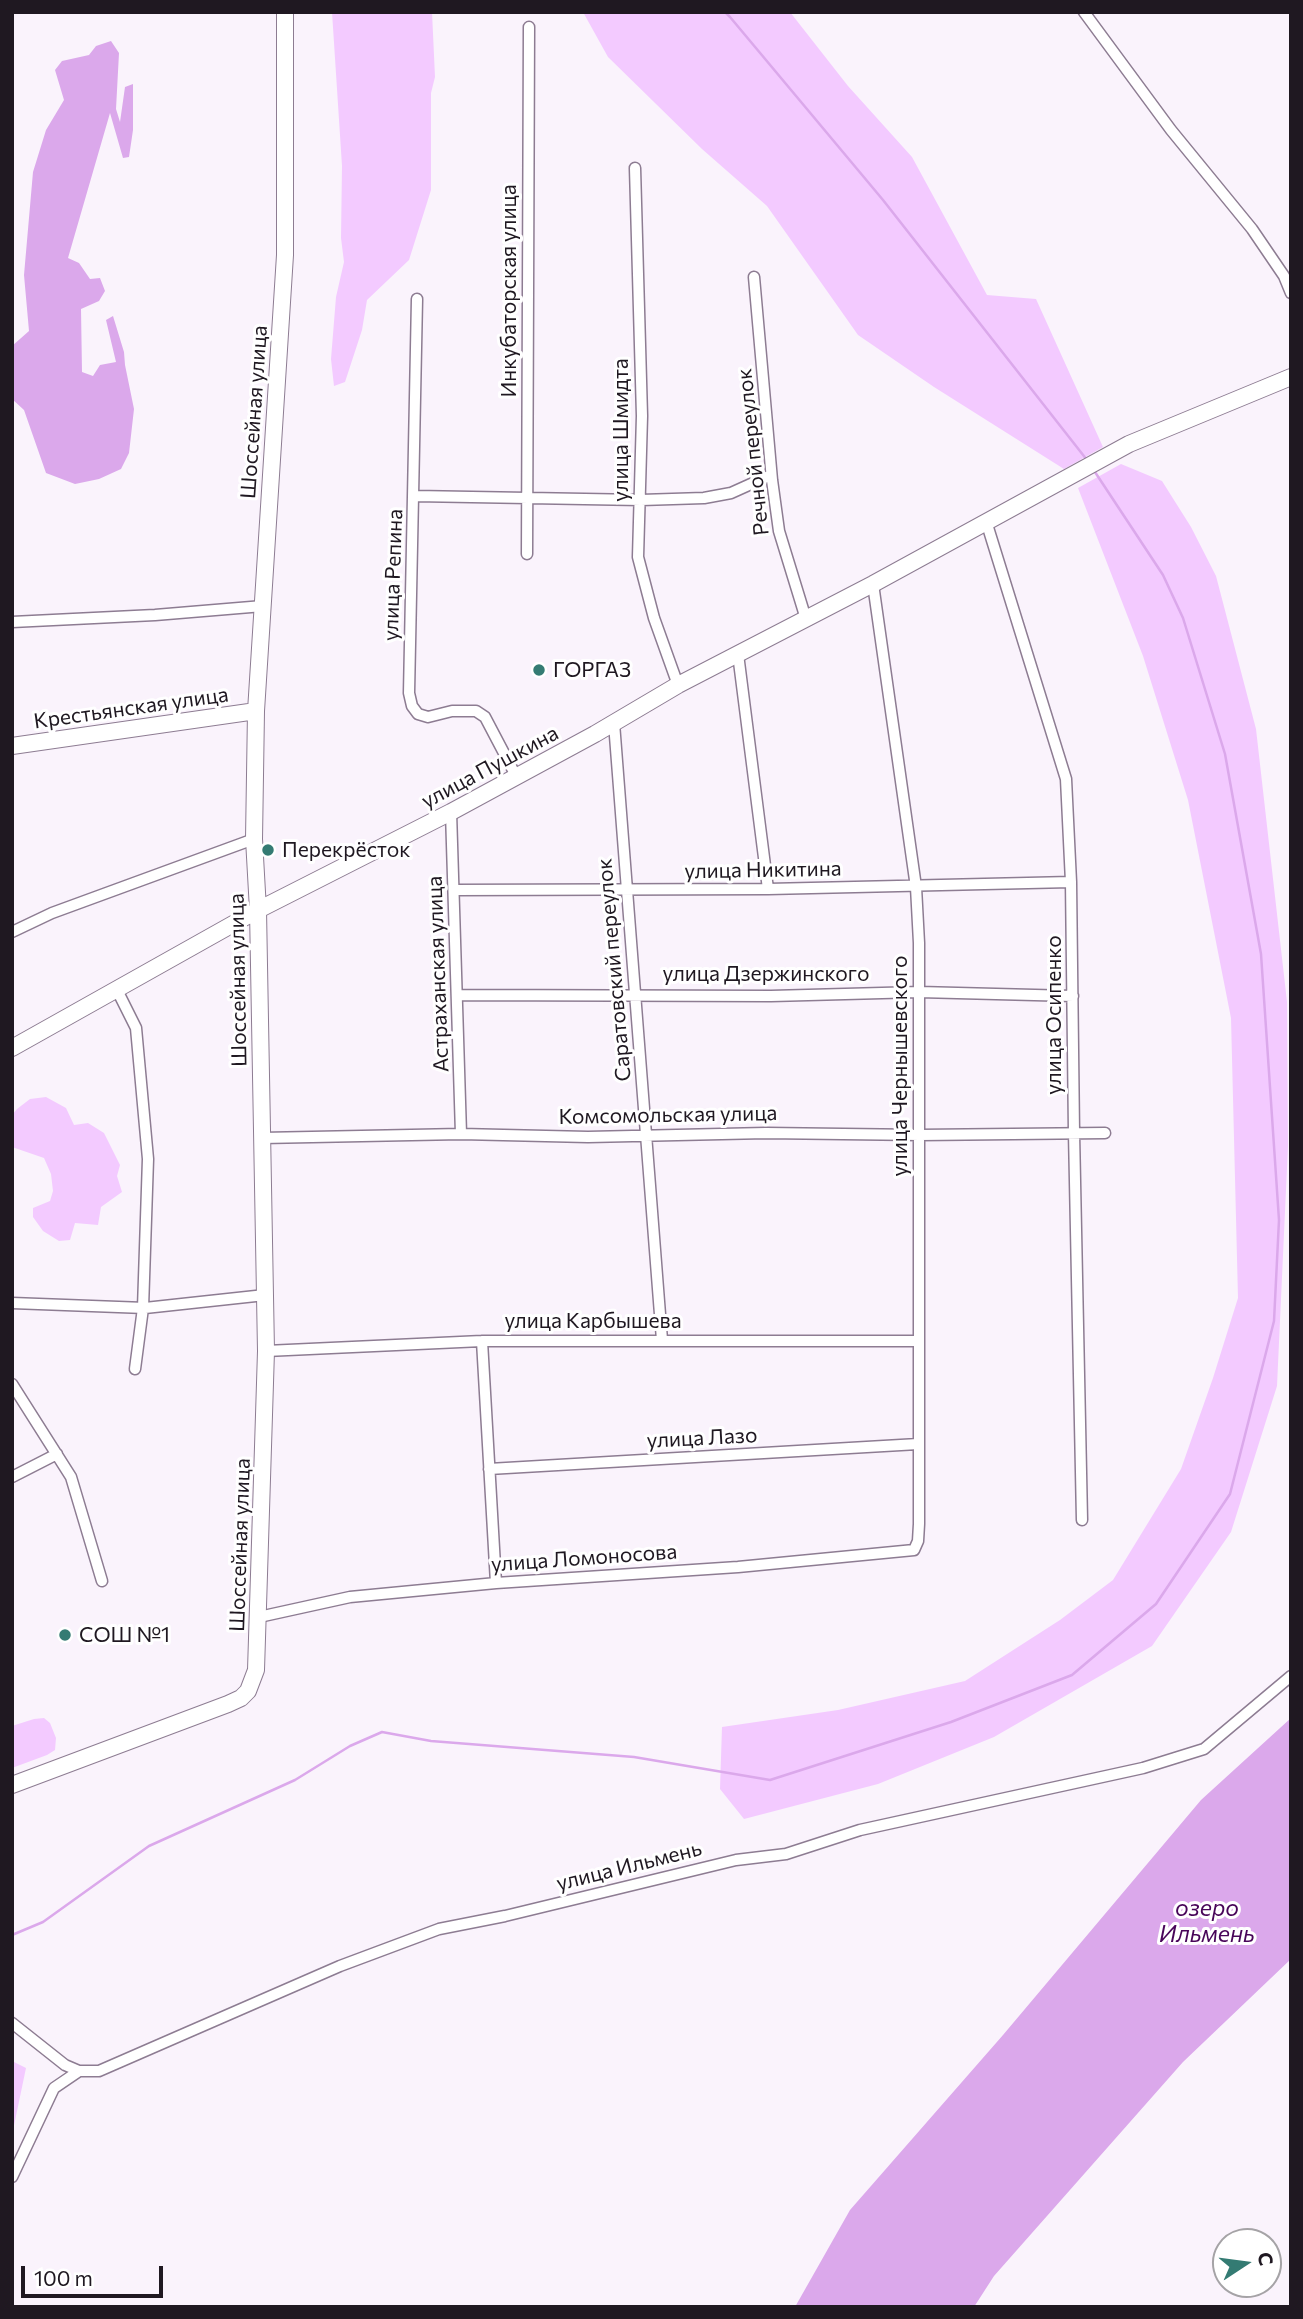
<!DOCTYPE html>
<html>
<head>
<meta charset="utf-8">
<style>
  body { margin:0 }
  #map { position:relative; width:1303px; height:2319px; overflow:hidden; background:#faf3fc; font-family:Commissioner,sans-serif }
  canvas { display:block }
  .frame { position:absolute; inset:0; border:14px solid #1f1821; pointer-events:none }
  .north { position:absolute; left:1212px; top:2228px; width:70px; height:70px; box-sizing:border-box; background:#fff; border:2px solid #a5a3a6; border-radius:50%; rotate:77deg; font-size:19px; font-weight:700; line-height:28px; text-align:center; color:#1f1821 }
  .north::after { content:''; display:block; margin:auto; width:24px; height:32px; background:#347b73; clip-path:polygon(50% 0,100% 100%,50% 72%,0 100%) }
  .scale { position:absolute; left:21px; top:2266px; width:142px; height:32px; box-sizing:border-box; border:4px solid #1f1821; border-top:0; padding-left:9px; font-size:21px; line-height:24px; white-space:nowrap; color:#1f1821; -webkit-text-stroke:5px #fff; paint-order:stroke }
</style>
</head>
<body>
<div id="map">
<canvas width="1303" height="2319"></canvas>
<div class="frame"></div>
<div class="north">С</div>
<div class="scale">100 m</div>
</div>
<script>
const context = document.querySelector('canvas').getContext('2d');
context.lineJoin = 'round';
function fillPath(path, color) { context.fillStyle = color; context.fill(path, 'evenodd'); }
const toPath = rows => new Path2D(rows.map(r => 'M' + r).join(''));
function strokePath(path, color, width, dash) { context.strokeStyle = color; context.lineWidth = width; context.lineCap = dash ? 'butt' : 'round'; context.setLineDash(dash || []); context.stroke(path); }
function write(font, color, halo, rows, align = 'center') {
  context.font = font + ' Commissioner,sans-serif'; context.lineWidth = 6; context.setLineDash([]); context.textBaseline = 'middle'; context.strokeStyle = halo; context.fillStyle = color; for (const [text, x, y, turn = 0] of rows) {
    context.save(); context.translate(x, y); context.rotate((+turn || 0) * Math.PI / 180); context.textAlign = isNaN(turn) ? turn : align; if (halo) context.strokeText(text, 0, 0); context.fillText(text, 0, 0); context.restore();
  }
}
const green = toPath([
  [332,12,432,12,435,77,431,93,431,190,409,260,367,300,362,330,345,382,334,386,331,359,336,297,344,262,341,238,342,166],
  [583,12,790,12,848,86,912,157,987,295,1036,299,1103,447,1064,469,934,387,858,335,767,206,702,149,608,57],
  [1121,464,1162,481,1191,527,1216,576,1256,729,1287,1002,1288,1146,1277,1386,1231,1532,1152,1646,994,1737,878,1784,744,1819,720,1789,722,1727,838,1710,965,1681,1060,1620,1113,1580,1181,1469,1213,1378,1238,1298,1231,1018,1188,800,1143,656,1078,488],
  [46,1097,66,1108,74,1125,88,1123,104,1133,120,1165,117,1176,122,1192,101,1207,98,1225,75,1223,70,1240,59,1241,43,1231,33,1217,33,1208,50,1201,53,1191,51,1174,44,1158,12,1147,12,1115,17,1109,30,1099],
  [44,1718,50,1723,56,1738,55,1750,47,1755,12,1768,12,1726,34,1719],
  [12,2061,26,2068,12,2135]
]);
const water = toPath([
  [111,41,119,53,116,109,120,122,125,87,133,84,133,130,129,157,123,158,110,113,68,258,79,263,90,279,100,278,105,291,99,301,81,309,82,372,93,376,100,365,116,362,106,320,113,316,124,352,125,365,134,409,129,453,121,469,99,479,75,484,46,473,24,410,12,399,12,346,29,331,24,275,33,172,46,130,64,100,55,70,62,61,89,55,96,46],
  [1291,1718,1291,1959,1183,2062,994,2276,974,2307,795,2307,850,2210,1003,2035,1201,1800]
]);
const stream = toPath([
  [725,12,730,17,883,200,1087,460],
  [12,1935,43,1922,149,1846,295,1780,350,1746,382,1732,431,1741,634,1757,770,1780,951,1722,1072,1675,1156,1604,1230,1494,1274,1321,1279,1220,1261,954,1225,754,1183,618,1163,575,1093,469]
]);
const street = toPath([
  [1084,12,1171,130,1252,229,1284,276,1291,293],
  [635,168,642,416,638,557,654,618,678,685],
  [754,277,772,480,779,531,806,619],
  [417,299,409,693,412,706,418,714,428,717,452,711,476,711,485,717,516,776],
  [415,496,641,500,704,498,731,493,771,475],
  [986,521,1066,779,1071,882,1074,1133,1082,1520],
  [527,554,529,27],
  [12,622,155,615,263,606],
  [738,654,768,889],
  [614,723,662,1340],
  [451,812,461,1134],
  [455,890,768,889,1071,882],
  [12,932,52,913,254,839],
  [117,990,136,1028,148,1159,143,1308,135,1369],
  [458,995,771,996,919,992,1073,996],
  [262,1138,461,1134,588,1137,766,1133,920,1135,1105,1133],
  [12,1303,145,1308,265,1295],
  [482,1341,496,1583],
  [266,1351,482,1341,919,1341],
  [12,1384,71,1477,102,1581],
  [489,1469,918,1444],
  [12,1477,57,1454],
  [259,1617,350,1597,496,1583,738,1567,914,1550,918,1541,919,1524,919,943,916,887,873,584],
  [12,2023,65,2065,79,2071,99,2071,340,1966,439,1929,505,1916,736,1860,786,1854,860,1830,1143,1768,1204,1749,1291,1676],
  [12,2177,54,2088,79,2071]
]);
const secondary = toPath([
  [12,746,256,711],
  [12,1048,258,910,451,812,595,734,678,685,873,584,1129,444,1291,377],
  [12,1785,228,1704,241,1698,248,1691,256,1670,266,1351,258,910,254,839,256,711,285,255,285,12]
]);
const markers = [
  [539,670,7,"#347b73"],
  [268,850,7,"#347b73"],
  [65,1635,7,"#347b73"]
];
const streetNames = [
  ["Инкубаторская улица",509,291,-90],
  ["Шоссейная улица",254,412,-86],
  ["улица Шмидта",621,430,-90],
  ["Речной переулок",753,452,-96],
  ["улица Репина",393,575,-88],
  ["Крестьянская улица",131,708,-8],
  ["улица Пушкина",490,767,-28],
  ["улица Никитина",763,870,-1],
  ["Саратовский переулок",614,970,-95],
  ["Астраханская улица",438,974,-92],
  ["улица Дзержинского",766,974],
  ["Шоссейная улица",238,980,-91],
  ["улица Осипенко",1054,1015,-90],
  ["улица Чернышевского",900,1066,-90],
  ["Комсомольская улица",668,1115,-1],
  ["улица Карбышева",593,1321],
  ["улица Лазо",702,1438,-3],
  ["Шоссейная улица",240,1545,-88],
  ["улица Ломоносова",584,1558,-4],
  ["улица Ильмень",629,1866,-14]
];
const poiNames = [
  ["ГОРГАЗ",553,670],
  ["Перекрёсток",282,850],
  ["СОШ №1",79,1635]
];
const waterNames = [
  ["озеро",1207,1908],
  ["Ильмень",1207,1934]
];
fillPath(green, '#f3caff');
fillPath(water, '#dba8eb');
strokePath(stream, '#dba8eb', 2.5);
strokePath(street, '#8d7c92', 13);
strokePath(secondary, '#8d7c92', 18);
strokePath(street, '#fff', 10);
strokePath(secondary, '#fff', 16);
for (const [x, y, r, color] of markers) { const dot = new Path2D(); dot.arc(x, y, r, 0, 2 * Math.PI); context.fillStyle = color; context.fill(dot); strokePath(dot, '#fff', 2.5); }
write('21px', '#1f1821', '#fff', streetNames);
write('21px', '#1f1821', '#fff', poiNames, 'left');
write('italic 23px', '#480559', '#fff', waterNames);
</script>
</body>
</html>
